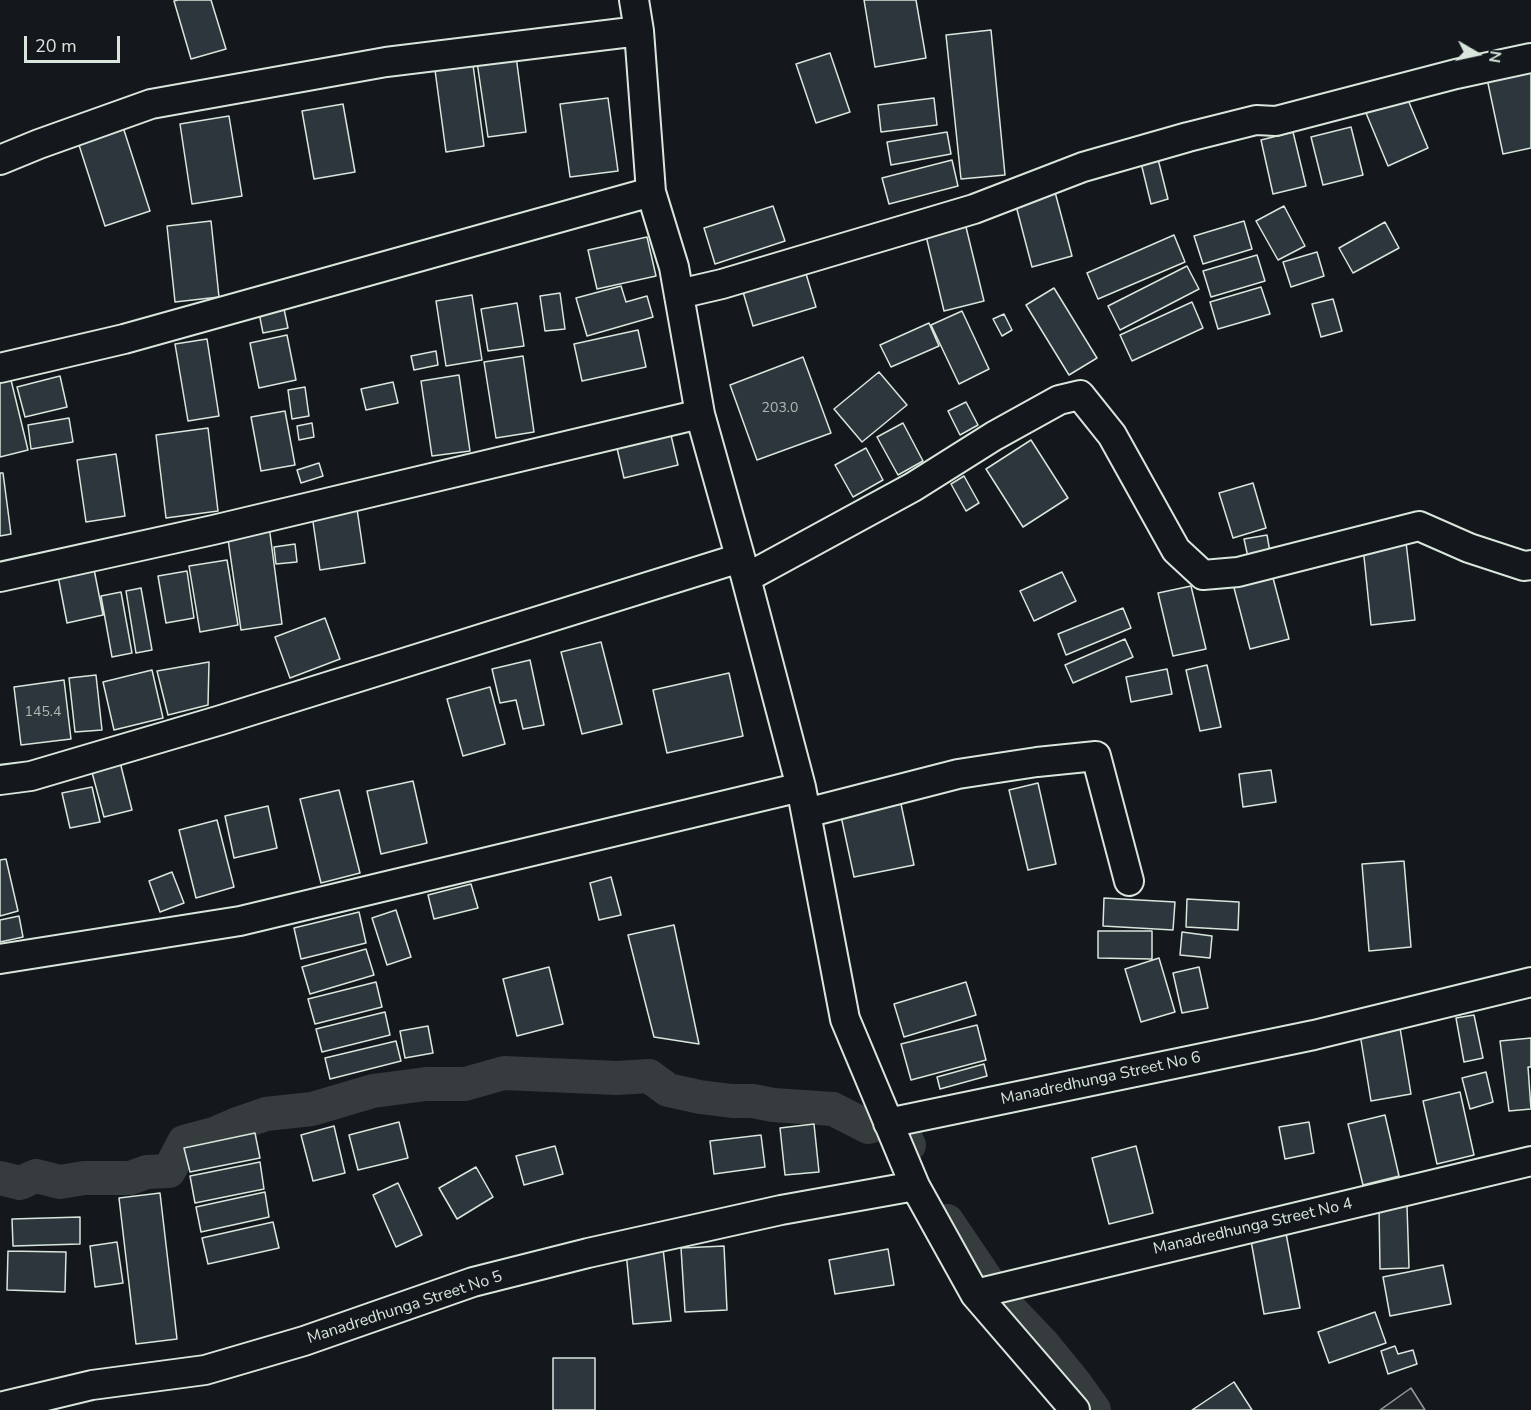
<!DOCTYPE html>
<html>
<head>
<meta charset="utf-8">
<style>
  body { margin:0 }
  #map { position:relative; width:1531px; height:1410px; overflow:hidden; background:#14181c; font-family:"Nunito Sans",sans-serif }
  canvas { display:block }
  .north { position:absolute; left:1447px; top:24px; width:60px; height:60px; -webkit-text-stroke:4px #14181c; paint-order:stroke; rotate:99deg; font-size:16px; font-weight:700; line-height:24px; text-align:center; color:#d8e6dc }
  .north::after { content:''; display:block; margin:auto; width:21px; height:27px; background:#d8e6dc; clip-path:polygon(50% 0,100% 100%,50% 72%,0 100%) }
  .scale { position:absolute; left:24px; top:36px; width:96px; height:27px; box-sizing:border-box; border:3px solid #d8e6dc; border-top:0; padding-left:8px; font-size:18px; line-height:21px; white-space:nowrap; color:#d8e6dc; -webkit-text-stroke:4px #14181c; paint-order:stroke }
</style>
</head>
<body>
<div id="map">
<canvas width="1531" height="1410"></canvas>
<div class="north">N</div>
<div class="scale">20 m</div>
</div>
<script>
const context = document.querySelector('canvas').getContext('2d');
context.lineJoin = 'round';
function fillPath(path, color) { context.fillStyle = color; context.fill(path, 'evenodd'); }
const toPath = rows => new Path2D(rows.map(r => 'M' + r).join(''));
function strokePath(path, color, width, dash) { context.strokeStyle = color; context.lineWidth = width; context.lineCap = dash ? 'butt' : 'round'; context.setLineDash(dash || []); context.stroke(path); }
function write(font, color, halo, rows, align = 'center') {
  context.font = font + ' "Nunito Sans",sans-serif'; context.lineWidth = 4.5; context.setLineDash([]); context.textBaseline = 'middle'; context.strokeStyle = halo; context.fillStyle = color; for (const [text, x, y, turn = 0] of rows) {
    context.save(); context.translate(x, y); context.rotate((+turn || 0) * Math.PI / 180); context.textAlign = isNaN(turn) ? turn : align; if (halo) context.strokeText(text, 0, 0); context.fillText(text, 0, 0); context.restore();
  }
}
const green = toPath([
  [1411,1388,1425,1410,1380,1410,1411,1388]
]);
const canal = toPath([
  [0,1178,20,1183,36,1176,60,1182,84,1178,130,1178,147,1172,169,1171,184,1142,214,1134,237,1124,266,1114,312,1109,373,1091,426,1084,465,1084,504,1073,617,1078,649,1076,668,1090,700,1097,732,1101,753,1101,773,1105,833,1109,868,1127,881,1123,899,1125,909,1145],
  [947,1221,999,1298,1043,1344,1074,1382,1094,1410]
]);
const building = toPath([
  [178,0,211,0,226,49,191,59,174,1,178,0],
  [864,0,916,0,926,58,875,67,864,0],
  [991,30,1005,175,961,179,946,35,991,30],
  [830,53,850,112,816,123,796,64,830,53],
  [516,56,526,132,488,137,477,62,516,56],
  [473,65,484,146,446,152,435,70,473,65],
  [1531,65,1531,148,1503,154,1486,74,1531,65],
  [1406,95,1428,148,1388,166,1366,113,1406,95],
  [608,98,618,171,570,177,560,104,608,98],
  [934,98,937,125,881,132,878,105,934,98],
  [343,104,355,172,314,179,302,111,343,104],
  [229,116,242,196,192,204,180,124,229,116],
  [123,127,150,211,105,226,78,142,123,127],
  [1351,127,1363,175,1323,185,1311,137,1351,127],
  [947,132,951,154,891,165,887,142,947,132],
  [1293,132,1306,186,1273,194,1261,140,1293,132],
  [1158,159,1168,199,1151,204,1141,163,1158,159],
  [952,160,958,186,889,204,882,178,952,160],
  [1055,192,1072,256,1032,267,1015,202,1055,192],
  [773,206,785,241,715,264,704,228,773,206],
  [1284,206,1305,246,1278,260,1256,221,1284,206],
  [211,221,219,297,175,302,167,226,211,221],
  [1244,221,1252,249,1203,264,1194,236,1244,221],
  [1385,222,1399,248,1353,273,1339,248,1385,222],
  [966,227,984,301,944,311,926,236,966,227],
  [1174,235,1185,262,1098,299,1087,273,1174,235],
  [647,237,656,276,597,289,588,250,647,237],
  [1317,252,1324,276,1291,287,1283,262,1317,252],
  [1257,255,1265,281,1211,297,1203,271,1257,255],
  [1187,266,1199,289,1120,330,1108,306,1187,266],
  [804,267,816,307,753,326,741,285,804,267],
  [621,286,626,302,647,296,653,317,587,336,576,298,621,286],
  [1261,287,1270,314,1218,329,1210,302,1261,287],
  [1054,288,1097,358,1069,375,1026,305,1054,288],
  [560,293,565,329,545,331,540,296,560,293],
  [472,295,482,360,446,366,436,301,472,295],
  [1333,299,1342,331,1321,337,1312,304,1333,299],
  [1192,302,1203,328,1132,361,1120,335,1192,302],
  [517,303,524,346,488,351,481,309,517,303],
  [284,309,288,328,263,333,259,313,284,309],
  [962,311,989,369,959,384,931,325,962,311],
  [1004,314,1012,330,1002,336,993,319,1004,314],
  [929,323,939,346,891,367,880,345,929,323],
  [638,330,646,367,582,381,574,344,638,330],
  [287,335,296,380,259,388,250,343,287,335],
  [207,339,219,416,188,421,175,344,207,339],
  [436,351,438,365,414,370,411,356,436,351],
  [523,356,534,432,496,438,484,362,523,356],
  [803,357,831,433,757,460,730,385,803,357],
  [879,372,907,405,862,442,834,409,879,372],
  [459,375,470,451,432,456,421,381,459,375],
  [60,376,67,407,25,417,17,387,60,376],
  [11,380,28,450,0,457,0,382,11,380],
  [393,382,398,403,366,410,361,389,393,382],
  [305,387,309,416,292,419,288,390,305,387],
  [966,402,978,425,960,435,948,411,966,402],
  [285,411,295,465,261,471,251,417,285,411],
  [69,418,73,442,31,449,28,425,69,418],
  [312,423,314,437,299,440,297,426,312,423],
  [903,423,923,461,898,475,877,437,903,423],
  [208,428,218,511,166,518,156,435,208,428],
  [670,431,678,465,624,478,616,444,670,431],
  [1031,440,1068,498,1023,527,986,469,1031,440],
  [866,448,883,480,853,497,835,465,866,448],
  [116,454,125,516,86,522,77,460,116,454],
  [319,463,323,476,301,483,297,470,319,463],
  [0,473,3,473,11,534,0,536,0,473],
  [964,476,979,503,966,511,951,484,964,476],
  [1253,483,1266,528,1233,538,1219,493,1253,483],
  [357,509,365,563,320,570,312,515,357,509],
  [269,526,282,624,241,630,227,532,269,526],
  [1267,535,1270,552,1248,557,1244,539,1267,535],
  [1406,542,1415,620,1371,625,1363,547,1406,542],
  [295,544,297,562,276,564,274,547,295,544],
  [227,560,238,625,200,632,189,566,227,560],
  [93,564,103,615,67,623,57,571,93,564],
  [187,571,194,618,166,623,158,576,187,571],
  [1062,572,1076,601,1034,621,1020,591,1062,572],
  [1272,574,1289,639,1250,649,1233,584,1272,574],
  [1191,586,1206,649,1173,656,1158,593,1191,586],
  [141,588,152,650,136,653,126,591,141,588],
  [121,592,132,653,112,657,101,596,121,592],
  [1123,608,1131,628,1066,655,1058,634,1123,608],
  [325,618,340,659,290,678,275,637,325,618],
  [1125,639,1133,657,1073,683,1065,665,1125,639],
  [601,642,622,724,582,734,561,652,601,642],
  [530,660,544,725,523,729,516,700,500,703,492,669,530,660],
  [209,662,208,705,168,715,157,671,209,662],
  [1207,665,1221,727,1200,731,1186,670,1207,665],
  [1167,669,1172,694,1131,702,1126,677,1167,669],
  [152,670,163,718,114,730,103,682,152,670],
  [729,673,743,736,667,753,653,690,729,673],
  [96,675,102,730,75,732,69,678,96,675],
  [64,680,71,739,21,745,14,687,64,680],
  [490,687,505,744,463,756,447,699,490,687],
  [119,758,132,810,104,817,90,765,119,758],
  [1271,770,1276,802,1243,807,1239,774,1271,770],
  [413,781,427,843,381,854,367,791,413,781],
  [1038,783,1056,864,1028,870,1009,790,1038,783],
  [92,787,100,822,70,828,62,793,92,787],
  [339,790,360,873,321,883,300,799,339,790],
  [901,804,914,865,854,877,841,816,901,804],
  [268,806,277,848,234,858,225,816,268,806],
  [217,820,234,887,196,898,179,830,217,820],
  [6,859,18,911,0,916,0,860,6,859],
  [1404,861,1411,947,1369,951,1362,864,1404,861],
  [172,872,184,903,160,912,149,881,172,872],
  [611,877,621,915,599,920,590,883,611,877],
  [471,884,478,908,434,919,428,895,471,884],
  [1104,898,1175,902,1173,930,1103,926,1104,898],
  [1187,899,1239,902,1238,930,1186,927,1187,899],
  [396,910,411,957,387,965,372,918,396,910],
  [359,912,366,943,301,959,294,928,359,912],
  [19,916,23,937,0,942,0,920,19,916],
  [674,925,699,1044,654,1037,628,935,674,925],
  [1098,931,1152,931,1152,959,1098,958,1098,931],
  [1182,932,1212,936,1210,958,1180,955,1182,932],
  [366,949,374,975,310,994,302,967,366,949],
  [1159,958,1175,1012,1141,1022,1125,969,1159,958],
  [549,967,563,1024,517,1036,503,979,549,967],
  [1199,967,1208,1008,1182,1013,1173,973,1199,967],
  [376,982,382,1007,315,1024,308,999,376,982],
  [966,982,976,1015,904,1037,894,1004,966,982],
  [385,1012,390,1035,322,1052,316,1029,385,1012],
  [1474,1015,1483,1058,1464,1062,1456,1018,1474,1015],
  [1399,1022,1411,1094,1371,1101,1359,1028,1399,1022],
  [977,1025,986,1060,911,1080,901,1044,977,1025],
  [428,1026,433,1053,405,1058,400,1031,428,1026],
  [1531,1038,1531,1067,1528,1067,1531,1109,1509,1111,1500,1041,1531,1038],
  [396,1041,401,1061,330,1079,325,1058,396,1041],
  [984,1064,987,1076,940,1089,937,1077,984,1064],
  [1486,1072,1493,1102,1470,1109,1462,1078,1486,1072],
  [1460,1092,1474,1155,1437,1164,1423,1101,1460,1092],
  [1385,1115,1399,1176,1363,1185,1348,1124,1385,1115],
  [399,1122,408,1158,358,1170,349,1135,399,1122],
  [1309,1122,1314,1153,1285,1159,1279,1127,1309,1122],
  [814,1124,819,1172,785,1175,780,1128,814,1124],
  [334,1126,345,1173,313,1181,301,1135,334,1126],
  [255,1133,260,1158,190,1172,184,1148,255,1133],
  [761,1135,765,1167,714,1174,710,1141,761,1135],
  [555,1146,563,1174,524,1185,516,1156,555,1146],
  [1136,1146,1153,1213,1109,1224,1092,1158,1136,1146],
  [260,1162,264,1189,195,1203,190,1176,260,1162],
  [476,1167,493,1197,457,1219,439,1188,476,1167],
  [398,1183,422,1235,396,1247,373,1195,398,1183],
  [265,1192,269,1217,201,1232,196,1207,265,1192],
  [160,1193,177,1339,136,1344,119,1198,160,1193],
  [1407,1206,1409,1268,1380,1269,1379,1207,1407,1206],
  [80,1217,80,1244,13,1246,12,1219,80,1217],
  [273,1222,279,1248,208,1264,202,1238,273,1222],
  [1285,1228,1300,1308,1264,1314,1250,1235,1285,1228],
  [117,1242,123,1283,95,1287,90,1246,117,1242],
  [724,1246,727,1310,685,1312,681,1248,724,1246],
  [663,1248,671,1321,633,1324,626,1252,663,1248],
  [888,1249,894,1285,835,1294,829,1260,888,1249],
  [8,1251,66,1252,65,1292,7,1290,8,1251],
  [1443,1265,1451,1304,1390,1316,1383,1277,1443,1265],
  [1375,1312,1386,1343,1329,1363,1318,1332,1375,1312],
  [1395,1346,1398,1354,1413,1350,1417,1364,1388,1374,1381,1351,1395,1346],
  [553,1358,595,1358,595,1410,553,1410,553,1358],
  [1234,1382,1252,1410,1192,1410,1234,1382]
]);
const minor = toPath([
  [634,0,639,31,651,192,674,267,700,414,746,578,801,787,845,1019,915,1186,975,1294,1075,1410],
  [0,160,39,144,151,104,386,62,639,31],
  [679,294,722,284,974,209,1083,167,1188,137,1256,120,1276,121,1456,74,1531,58],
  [0,368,124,339,651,192],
  [0,577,213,530,700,414],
  [746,578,913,487,994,436,1059,400,1080,395,1112,435,1176,550,1203,575,1238,572,1419,526,1469,548,1524,566,1531,565],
  [0,780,31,776,221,720,740,558],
  [806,813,958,774,1037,762,1096,756,1129,881],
  [0,959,240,921,801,787],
  [888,1123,1314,1035,1531,982],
  [975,1294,1531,1161],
  [0,1407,92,1385,205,1370,304,1341,473,1282,588,1253,781,1210,915,1186]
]);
const numberNames = [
  ["203.0",780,409],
  ["145.4",43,713]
];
const streetNames = [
  ["Manadredhunga Street No 6",1101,1079,-12],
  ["Manadredhunga Street No 4",1253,1227,-13],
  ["Manadredhunga Street No 5",405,1308,-18]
];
fillPath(green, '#202428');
strokePath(green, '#939e99', 1.5);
strokePath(canal, '#363b3e', 34);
fillPath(building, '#2c363c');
strokePath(building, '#d8e6dc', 1.5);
strokePath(minor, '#d8e6dc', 32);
strokePath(minor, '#14181c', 28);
write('14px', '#adbab4', null, numberNames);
write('16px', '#d8e6dc', '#14181c', streetNames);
</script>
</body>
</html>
